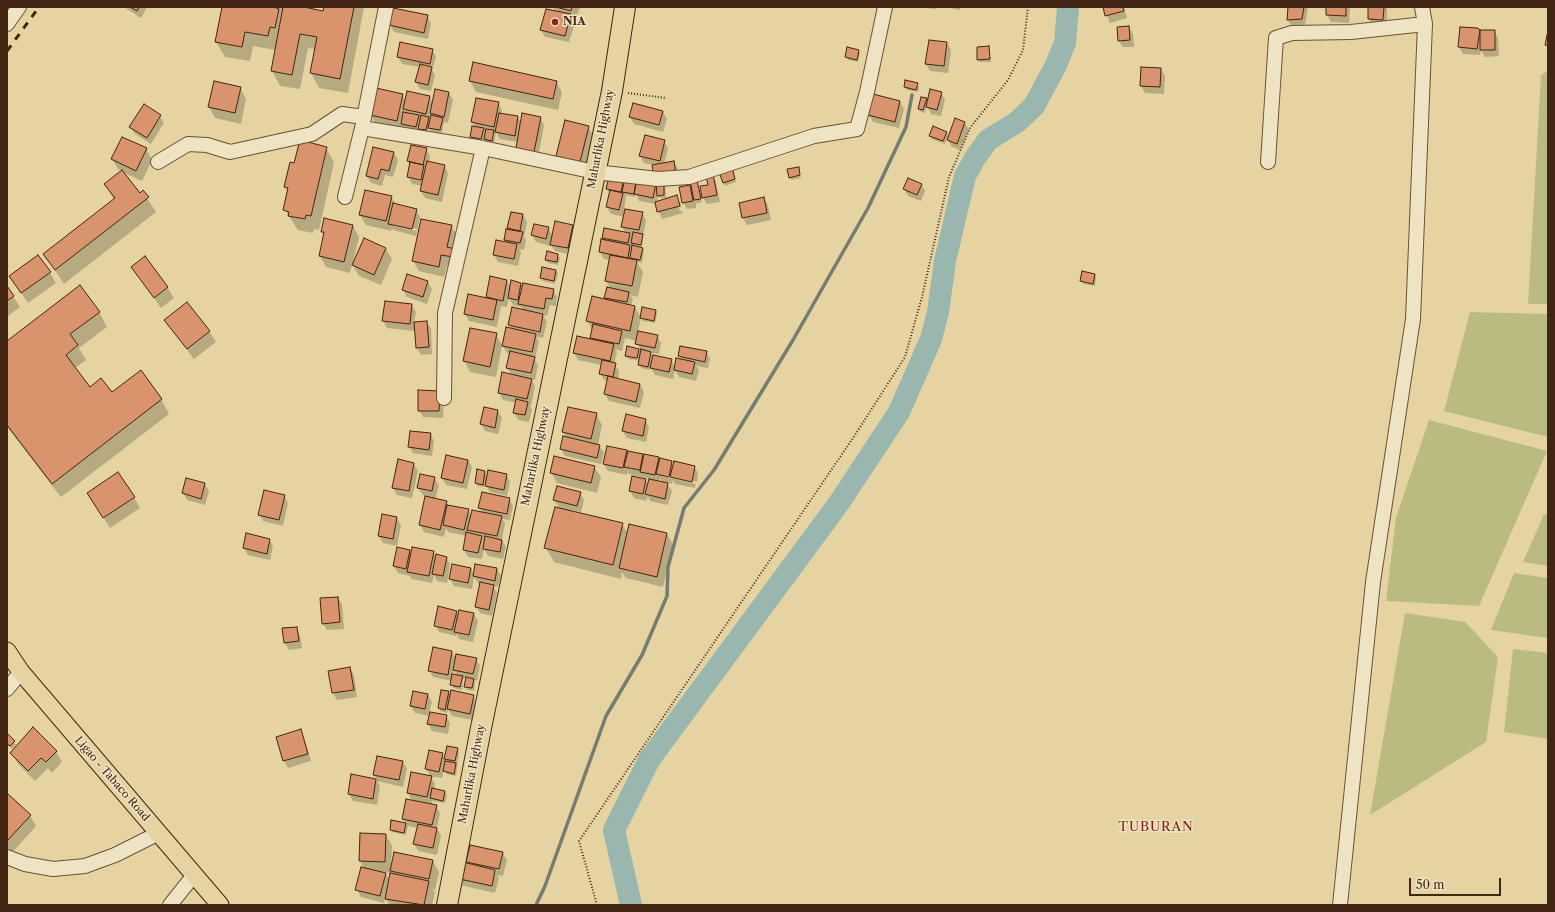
<!DOCTYPE html>
<html>
<head>
<meta charset="utf-8">
<style>
  body { margin:0 }
  #map { position:relative; width:1555px; height:912px; overflow:hidden; background:#e5d4a1; font-family:"Libre Caslon Text",serif }
  canvas { display:block }
  .frame { position:absolute; inset:0; border:8px solid #422512; pointer-events:none }
  .scale { position:absolute; left:1409px; top:878px; width:92px; height:18px; box-sizing:border-box; border:2px solid #422512; border-top:0; padding-left:5px; font-size:12px; line-height:14px; white-space:nowrap; color:#422512; -webkit-text-stroke:3px #eee3c2; paint-order:stroke }
</style>
</head>
<body>
<div id="map">
<canvas width="1555" height="912"></canvas>
<div class="frame"></div>
<div class="scale">50 m</div>
</div>
<script>
const context = document.querySelector('canvas').getContext('2d');
context.lineJoin = 'round';
function fillPath(path, color) { context.fillStyle = color; context.fill(path, 'evenodd'); }
const toPath = rows => new Path2D(rows.map(r => 'M' + r).join(''));
function strokePath(path, color, width, dash) { context.strokeStyle = color; context.lineWidth = width; context.lineCap = dash ? 'butt' : 'round'; context.setLineDash(dash || []); context.stroke(path); }
function write(font, color, halo, rows, align = 'center') {
  context.font = font + ' "Libre Caslon Text",serif'; context.lineWidth = 3; context.setLineDash([]); context.textBaseline = 'middle'; context.strokeStyle = halo; context.fillStyle = color; for (const [text, x, y, turn = 0] of rows) {
    context.save(); context.translate(x, y); context.rotate((+turn || 0) * Math.PI / 180); context.textAlign = isNaN(turn) ? turn : align; if (halo) context.strokeText(text, 0, 0); context.fillText(text, 0, 0); context.restore();
  }
}
const green = toPath([
  [1548,71,1548,304,1528,304,1541,75],
  [1470,312,1548,314,1548,437,1444,411],
  [1429,420,1547,451,1479,606,1386,601,1396,518],
  [1544,514,1548,515,1548,566,1523,562],
  [1514,573,1548,578,1548,638,1491,630],
  [1405,613,1465,622,1498,657,1486,742,1370,815],
  [1513,649,1548,653,1548,739,1504,732]
]);
const shadow = toPath([
  [7,7,11,7,7,12],
  [124,7,147,7,141,18],
  [223,7,315,7,314,10,324,12,325,7,364,7,348,93,319,88,311,73,315,49,308,48,300,89,280,86,272,71,276,50,253,46,250,61,225,57,216,42],
  [553,7,580,7,569,42,545,37,541,30,555,12],
  [916,7,936,7,936,9],
  [952,7,961,7,960,10,953,9],
  [1104,7,1124,7,1127,18,1110,23],
  [1289,7,1308,7,1305,25,1292,27,1288,20],
  [1327,7,1350,7,1349,23,1331,22,1327,15],
  [1369,7,1387,7,1387,26,1373,26,1369,19],
  [427,16,431,23,428,39,394,32,390,25],
  [1129,27,1133,34,1134,47,1123,47,1119,41],
  [1461,28,1479,31,1494,31,1498,38,1499,56,1485,57,1481,50,1480,55,1463,54,1459,47],
  [947,43,951,50,948,73,930,71,926,64],
  [989,47,991,62,980,62,978,59],
  [432,50,436,57,432,70,435,75,431,91,420,89,416,82,420,67,402,64,398,57],
  [859,51,860,54,858,62,848,60,846,57],
  [1161,69,1165,76,1164,94,1145,93,1141,86],
  [470,81,556,81,562,92,558,110,476,92],
  [214,82,240,88,246,99,241,124,215,118,209,107],
  [917,84,919,87,918,92,907,90,905,87],
  [449,93,453,100,448,123,444,122,442,133,431,131,429,127,428,133,377,126,371,115,402,95,406,101,429,97,433,103],
  [941,93,945,100,941,116,931,114,927,106,925,113,921,112,919,109,926,99,928,103],
  [900,102,904,109,899,128,873,122,869,115],
  [498,103,502,110,501,114,518,117,521,123,540,118,544,125,538,158,518,142,500,139,496,132,494,144,486,142,484,138,483,142,473,140,471,137,476,128,472,122],
  [634,104,663,112,667,119,663,132,634,124,630,117],
  [160,116,164,123,151,144,135,134,130,127],
  [956,120,965,123,969,130,961,150,952,147,947,138,945,144,932,139,930,136,946,132,949,137],
  [588,127,595,138,586,172,563,167,557,156],
  [664,141,668,148,664,164,674,162,678,169,680,181,665,185,666,198,660,198,658,196,657,202,676,196,683,213,662,219,656,204,639,201,636,194,635,197,626,195,624,210,642,213,646,220,643,237,642,248,644,252,642,263,637,262,643,272,638,297,630,295,633,299,631,306,635,307,641,318,656,311,657,314,655,323,643,321,641,318,638,332,657,336,661,343,659,354,651,353,652,356,671,360,675,367,681,360,679,356,706,352,710,359,708,368,696,366,699,370,696,381,679,377,675,370,673,379,655,375,650,367,650,370,641,368,640,361,628,359,626,356,628,348,640,350,637,341,625,338,622,351,615,349,617,352,614,364,619,371,618,380,640,385,644,392,640,408,609,401,605,394,608,381,604,380,600,373,602,365,578,360,574,353,593,341,591,337,593,331,587,321,608,301,605,297,610,288,606,281,610,260,604,259,600,252,602,241,605,241,603,238,626,233,622,227,624,217,611,214,607,207,610,194,607,189,610,176,655,184,658,188,653,165,644,163,640,156],
  [678,202,680,202,682,211,680,211],
  [326,148,334,162,319,230,314,229,313,233,298,230,285,210,288,192,285,187],
  [146,149,152,160,142,181,122,172,140,194,143,192,156,212,64,284,44,254,114,200,105,184,122,171,119,170,112,159],
  [426,149,430,156,429,162,444,166,448,173,442,202,425,198,421,191,422,186,412,184,408,177,411,165,408,161],
  [394,153,398,160,393,177,385,175,382,186,371,183,367,176],
  [798,168,801,178,791,180,790,177],
  [733,171,736,182,725,186,720,172],
  [712,176,716,182,720,202,707,204,703,198],
  [697,181,702,202,696,203,696,208,687,209,683,202,690,186,693,192],
  [921,184,925,191,921,201,908,196,904,189],
  [391,197,396,205,416,210,420,217,416,236,393,230,392,228,391,231,366,225,360,215],
  [393,224,417,229,417,231,393,226],
  [764,198,768,205,771,220,747,225,743,218,740,204],
  [511,213,523,215,527,222,524,237,526,240,524,250,519,249,521,252,518,266,498,262,494,255,507,243,505,240],
  [535,225,548,228,553,236,572,226,576,233,572,255,555,251,550,243,550,246,536,242,532,235],
  [353,226,359,237,353,262,364,239,386,249,392,259,381,285,359,276,352,264,350,273,326,267,320,256,325,236,322,231],
  [451,226,458,237,459,268,447,265,444,277,419,271,413,261],
  [558,255,560,258,558,265,548,263,546,260],
  [132,267,167,287,174,298,161,308],
  [556,270,558,274,555,284,543,281,541,278],
  [50,273,56,283,28,303,10,276],
  [1095,274,1096,278,1095,286,1083,284,1081,281],
  [491,278,507,281,511,288,521,283,523,287,553,290,557,297,556,306,550,305,547,316,543,315,547,322,543,338,536,337,539,341,535,360,538,365,535,380,531,379,535,386,531,406,530,405,532,410,529,422,518,420,514,413,517,403,503,400,499,393,512,375,507,368,511,354,507,353,503,346,512,330,509,325,524,311,521,307,513,305,509,298,507,307,501,306,497,327,469,321,465,314,486,299],
  [428,282,432,289,427,304,407,297,403,290],
  [7,287,20,307,7,317],
  [412,305,416,312,414,323,427,322,431,329,432,354,421,355,417,348,415,325,414,331,387,328,383,321],
  [99,312,107,327,79,348,86,360,75,368,90,388,112,394,161,399,169,414,61,497,7,427,7,342],
  [165,321,209,331,216,342,194,359],
  [496,334,502,345,496,377,470,372,464,361],
  [444,399,443,418,423,417,419,410],
  [498,411,502,418,498,434,485,431,481,424],
  [596,414,602,425,598,445,604,453,601,464,565,456,561,449,566,438,563,432],
  [645,420,649,427,646,442,627,438,623,431],
  [430,434,434,441,432,456,413,453,409,446],
  [627,451,628,454,642,455,644,458,658,458,660,461,671,462,674,466,694,466,698,473,697,482,675,477,675,479,696,484,695,488,675,484,673,480,672,484,666,482,672,491,668,505,650,501,648,496,646,501,634,498,630,491,633,477,646,480,648,485,650,479,629,474,628,471,627,475,608,471,604,464],
  [661,474,674,477,673,479,661,476],
  [660,478,662,483,659,482],
  [468,460,472,467,467,489,446,485,442,478],
  [414,464,418,471,412,498,397,495,393,488],
  [594,467,601,477,597,493,557,483,551,472],
  [485,472,488,477,506,475,510,482,507,496,490,492,485,484,484,487,477,486,476,483],
  [434,478,439,485,435,500,446,502,449,506,468,510,471,516,482,513,480,508,509,499,513,506,510,520,502,519,505,523,502,540,506,547,503,559,488,556,484,549,482,559,468,557,464,550,467,536,448,532,446,528,444,537,424,532,420,525,426,496,423,495,418,488],
  [205,484,209,491,205,505,187,500,183,493],
  [580,493,584,500,581,512,572,510,571,512,622,524,628,534,630,525,667,534,673,545,663,587,626,578,622,572,621,579,554,562,546,548,560,509,554,500],
  [88,494,134,497,140,508,110,528],
  [284,496,288,503,283,526,263,521,259,514],
  [383,516,397,518,401,525,397,546,383,543,379,536],
  [247,535,269,539,273,546,270,560,248,555,244,548],
  [409,551,412,555,433,552,436,558,446,557,450,564,447,583,437,581,434,575,432,583,412,579,410,576,398,573,394,566],
  [471,569,474,574,497,569,501,576,498,587,493,586,497,593,492,616,480,613,476,606,480,584,478,583,474,577,472,589,454,586,450,579],
  [338,598,342,604,344,629,327,630,323,623],
  [460,611,474,614,478,621,473,642,459,639,457,634,456,636,439,632,435,625,456,612,459,616],
  [296,628,300,635,302,648,289,650,285,643],
  [452,652,456,659,476,659,480,666,477,681,474,680,475,683,474,691,467,690,465,687,467,679,463,678,462,690,453,688,452,681,433,677,429,670],
  [454,670,457,676,453,675],
  [350,668,354,675,357,697,337,700,333,693,329,671],
  [442,691,448,692,451,696,473,696,477,703,473,720,452,716,448,709,447,713,440,711,439,708],
  [414,692,428,695,432,702,429,713,446,716,450,723,448,734,432,731,428,724,430,716,415,713,411,706],
  [300,730,304,737,311,761,288,768,284,761,277,737],
  [7,735,16,745,12,749,7,744],
  [448,747,457,749,459,752,456,776,446,774,444,770,442,778,430,776,435,784,434,789,445,792,447,795,445,803,432,801,431,805,436,806,440,813,437,828,441,836,437,855,418,851,414,844,418,828,408,826,406,835,392,832,391,829,392,821,406,824,403,819,412,801,408,793,431,777,426,769,442,754,445,760],
  [56,751,62,762,52,773,48,768,35,781,18,764,12,753],
  [403,762,407,769,403,787,377,781,380,786,377,805,353,801,349,794,352,775,377,780,374,775],
  [7,795,30,816,36,826,10,855,7,852],
  [386,835,392,846,391,866,433,861,439,872,435,890,432,889,435,893,432,905,390,905,385,898,384,903,361,897,357,890,364,869,360,861],
  [385,872,392,873,394,875,390,881],
  [471,846,503,853,507,860,503,876,497,875,499,878,495,893,460,885,456,878,469,865,467,862]
]);
const stream = toPath([
  [536,905,545,886,606,716,642,655,667,596,668,567,684,508,714,470,793,340,868,208,906,127,912,95]
]);
const river = toPath([
  [631,905,614,830,649,760,839,503,899,412,931,339,938,312,945,261,965,176,975,158,988,140,1017,122,1034,106,1056,65,1065,43,1068,7]
]);
const building = toPath([
  [130,7,139,7,137,11,130,7],
  [222,7,274,7,279,9,275,28,270,27,268,36,245,32,242,47,215,42,222,7],
  [283,7,304,7,323,11,324,7,354,7,340,79,310,73,317,37,300,34,292,75,271,71,283,7],
  [556,7,572,7,571,11,556,7],
  [1103,7,1123,7,1124,11,1105,16,1103,7],
  [1288,7,1304,7,1302,19,1287,20,1288,7],
  [1326,7,1346,7,1346,16,1326,15,1326,7],
  [1368,7,1384,7,1383,20,1368,19,1368,7],
  [393,8,428,15,424,33,389,25,393,8],
  [546,9,571,14,565,36,540,30,546,9],
  [1129,26,1130,40,1118,41,1117,27,1129,26],
  [1460,27,1478,28,1480,30,1477,49,1458,47,1460,27],
  [1480,30,1495,30,1495,50,1480,50,1480,30],
  [1547,35,1548,35,1548,46,1545,45,1547,35],
  [929,40,947,42,944,66,925,64,929,40],
  [400,42,433,49,430,64,397,57,400,42],
  [989,46,990,59,977,60,977,47,989,46],
  [847,47,859,50,857,60,845,57,847,47],
  [473,62,557,81,553,99,469,81,473,62],
  [420,64,432,67,428,85,415,82,420,64],
  [1141,67,1161,68,1160,87,1140,86,1141,67],
  [905,80,918,83,916,90,904,87,905,80],
  [214,81,241,87,235,113,208,107,214,81],
  [376,88,403,94,397,121,370,115,376,88],
  [435,89,449,92,444,117,430,113,435,89],
  [930,89,942,92,937,110,926,107,930,89],
  [407,91,430,96,426,114,403,109,407,91],
  [873,94,900,101,895,122,868,115,873,94],
  [921,97,927,98,923,110,918,109,921,97],
  [476,98,499,102,494,127,471,122,476,98],
  [633,103,663,111,659,125,629,117,633,103],
  [144,104,161,115,147,138,129,127,144,104],
  [403,112,419,115,416,127,401,124,403,112],
  [499,113,518,116,515,136,495,132,499,113],
  [522,113,541,117,534,152,516,148,522,113],
  [421,115,429,117,426,130,418,129,421,115],
  [431,115,443,118,440,130,428,128,431,115],
  [955,118,965,122,957,144,947,140,955,118],
  [565,120,589,126,580,162,556,156,565,120],
  [472,126,484,128,481,139,470,137,472,126],
  [933,126,947,132,943,141,929,136,933,126],
  [486,129,494,130,492,141,484,139,486,129],
  [645,135,665,140,660,161,639,156,645,135],
  [122,137,147,148,136,171,111,159,122,137],
  [300,140,327,147,311,216,306,215,305,219,288,216,289,212,283,210,288,188,284,187,290,162,294,163,300,140],
  [411,145,427,148,423,165,407,161,411,145],
  [373,147,394,152,389,171,381,169,378,179,366,176,373,147],
  [427,161,445,165,438,195,420,191,427,161],
  [674,161,676,174,654,178,652,165,674,161],
  [410,162,424,165,421,180,407,177,410,162],
  [732,167,735,179,723,183,719,172,732,167],
  [799,167,800,175,789,178,787,169,799,167],
  [122,170,140,193,143,190,149,197,55,270,43,254,115,198,104,184,122,170],
  [713,174,717,195,702,198,700,186,708,185,706,176,713,174],
  [609,175,624,178,621,192,606,189,609,175],
  [625,178,636,181,634,194,622,192,625,178],
  [908,178,922,184,917,195,903,189,908,178],
  [637,180,656,183,653,198,634,194,637,180],
  [697,180,701,199,694,200,690,181,697,180],
  [656,181,664,181,664,195,657,196,656,181],
  [690,185,693,201,682,203,679,187,690,185],
  [365,190,392,196,386,221,359,215,365,190],
  [610,190,623,193,619,210,606,207,610,190],
  [677,195,680,206,657,212,655,202,677,195],
  [764,197,767,213,742,218,739,203,764,197],
  [393,203,417,209,412,229,388,224,393,203],
  [625,209,643,212,639,230,621,227,625,209],
  [511,212,523,214,520,231,507,228,511,212],
  [324,218,353,225,344,262,319,256,324,232,321,232,324,218],
  [421,219,452,225,447,247,455,249,453,257,441,255,439,267,412,261,421,219],
  [555,221,573,225,568,248,550,245,555,221],
  [534,224,549,227,546,239,531,235,534,224],
  [604,228,630,233,628,243,602,238,604,228],
  [506,229,523,232,520,243,504,240,506,229],
  [633,232,643,234,641,245,631,243,633,232],
  [364,238,386,248,374,275,352,265,364,238],
  [601,239,630,245,628,258,599,252,601,239],
  [496,240,517,244,514,259,493,255,496,240],
  [632,245,643,248,640,260,630,258,632,245],
  [547,251,558,254,557,262,545,260,547,251],
  [38,255,51,272,21,293,9,276,38,255],
  [610,255,637,260,632,286,605,281,610,255],
  [145,256,168,287,154,298,131,267,145,256],
  [542,267,556,270,554,281,540,278,542,267],
  [1082,271,1095,274,1093,284,1080,281,1082,271],
  [407,274,428,281,423,297,402,290,407,274],
  [490,276,507,280,503,301,486,297,490,276],
  [511,280,521,283,518,300,508,298,511,280],
  [523,283,554,289,552,299,546,298,544,309,518,304,523,283],
  [80,285,100,312,70,334,78,345,66,355,90,387,101,378,112,392,141,370,162,399,52,484,7,425,7,341,80,285],
  [7,286,14,296,7,301,7,286],
  [607,287,629,292,627,302,604,298,607,287],
  [468,294,497,300,493,320,464,314,468,294],
  [592,296,635,306,630,331,586,321,592,296],
  [385,301,412,304,410,324,382,321,385,301],
  [187,302,210,331,187,349,164,320,187,302],
  [512,307,543,314,540,332,508,325,512,307],
  [642,307,656,310,654,321,640,318,642,307],
  [427,321,429,347,416,348,414,322,427,321],
  [593,324,622,331,619,344,590,338,593,324],
  [506,327,536,334,532,352,502,346,506,327],
  [470,328,497,333,490,367,463,361,470,328],
  [638,331,658,335,655,348,635,344,638,331],
  [577,336,614,344,610,361,573,353,577,336],
  [627,346,639,349,637,358,625,356,627,346],
  [680,346,707,351,705,362,678,356,680,346],
  [641,349,651,352,648,367,638,365,641,349],
  [510,351,535,357,531,373,506,368,510,351],
  [653,355,672,359,669,372,650,368,653,355],
  [676,358,695,362,692,374,674,370,676,358],
  [602,360,616,363,613,377,599,374,602,360],
  [502,372,532,379,527,399,498,393,502,372],
  [608,376,640,384,636,402,604,394,608,376],
  [418,390,440,391,439,411,418,411,418,390],
  [516,399,528,402,525,415,513,413,516,399],
  [484,407,498,410,495,428,480,424,484,407],
  [568,407,597,413,591,439,562,432,568,407],
  [626,414,646,419,643,436,622,431,626,414],
  [410,431,431,433,429,450,408,447,410,431],
  [563,436,600,445,597,458,560,449,563,436],
  [607,446,627,450,623,468,603,464,607,446],
  [628,451,643,454,640,470,624,467,628,451],
  [644,454,659,457,655,475,640,472,644,454],
  [446,455,468,460,463,483,441,478,446,455],
  [554,456,595,466,591,483,550,473,554,456],
  [660,458,672,461,669,477,656,474,660,458],
  [398,459,414,463,409,491,392,488,398,459],
  [674,461,695,466,692,482,670,477,674,461],
  [477,469,485,471,483,485,475,483,477,469],
  [488,470,507,474,504,490,485,486,488,470],
  [118,472,135,497,103,518,87,493,118,472],
  [420,474,435,477,432,491,417,488,420,474],
  [632,476,646,479,643,494,629,491,632,476],
  [186,478,205,483,201,499,182,493,186,478],
  [649,479,668,483,665,499,645,494,649,479],
  [557,486,581,492,577,506,553,500,557,486],
  [264,490,285,495,279,520,258,515,264,490],
  [482,492,510,498,507,514,478,508,482,492],
  [425,496,447,501,440,530,419,525,425,496],
  [447,505,469,509,464,530,443,525,447,505],
  [555,507,623,523,613,565,544,548,555,507],
  [472,510,502,516,497,536,467,530,472,510],
  [382,514,397,517,393,539,378,536,382,514],
  [629,524,667,533,657,577,619,568,629,524],
  [466,532,482,536,478,553,463,550,466,532],
  [246,533,270,539,267,554,243,548,246,533],
  [485,536,502,540,500,552,483,549,485,536],
  [397,547,410,550,406,569,393,566,397,547],
  [412,547,434,551,429,576,407,572,412,547],
  [436,554,447,557,443,576,432,574,436,554],
  [452,564,471,568,468,583,449,579,452,564],
  [475,564,497,568,495,581,473,576,475,564],
  [480,582,494,585,489,610,475,607,480,582],
  [338,597,340,622,322,624,320,598,338,597],
  [438,606,457,611,452,630,434,626,438,606],
  [459,610,474,613,469,635,454,632,459,610],
  [297,627,299,641,284,643,282,628,297,627],
  [433,647,452,651,448,675,428,671,433,647],
  [456,654,477,658,473,674,453,670,456,654],
  [350,667,354,690,332,693,328,671,350,667],
  [452,674,463,676,460,687,450,685,452,674],
  [466,677,474,679,472,688,464,687,466,677],
  [441,690,449,691,445,710,438,708,441,690],
  [451,690,474,695,470,714,447,709,451,690],
  [413,691,428,694,425,709,410,706,413,691],
  [430,712,447,715,445,727,427,724,430,712],
  [33,727,57,751,46,762,41,758,28,771,10,753,33,727],
  [301,729,308,754,283,761,276,737,301,729],
  [7,733,15,741,10,746,7,744,7,733],
  [447,746,458,748,455,761,444,759,447,746],
  [429,750,443,753,439,772,425,769,429,750],
  [377,756,403,761,399,780,373,775,377,756],
  [445,761,456,763,454,774,443,771,445,761],
  [411,772,432,776,427,797,407,793,411,772],
  [351,774,376,779,373,799,348,794,351,774],
  [432,788,445,791,443,801,430,798,432,788],
  [7,793,31,815,7,841,7,793],
  [406,799,437,805,432,825,402,819,406,799],
  [391,820,406,823,404,833,390,830,391,820],
  [418,824,437,828,433,848,413,844,418,824],
  [360,833,386,834,385,862,359,861,360,833],
  [470,845,503,852,499,869,466,862,470,845],
  [394,852,433,860,429,879,390,871,394,852],
  [459,861,495,870,492,886,455,878,459,861],
  [361,867,386,873,380,896,355,890,361,867],
  [390,873,429,881,424,905,385,899,390,873]
]);
const path = toPath([
  [628,93,666,98],
  [597,905,579,841,855,435,905,357,922,297,949,177,970,128,1008,80,1023,50,1028,7]
]);
const minor = toPath([
  [7,24,19,7],
  [362,128,483,148,595,172,658,179,689,177,814,136,857,129,867,92,885,7],
  [158,162,188,144,207,145,230,152,312,134,342,114,364,117],
  [1268,162,1276,38,1292,33,1351,32,1425,24],
  [345,197,362,128,386,7],
  [444,398,445,313,483,148],
  [7,689,21,672],
  [7,857,25,864,53,869,85,866,115,855,159,833],
  [170,905,194,875],
  [1340,905,1373,582,1413,319,1425,24,1422,7]
]);
const major = toPath([
  [7,651,21,672,220,905]
]);
const highway = toPath([
  [447,905,481,728,612,91,625,7]
]);
const rail = toPath([
  [7,51,39,7]
]);
const markers = [
  [555,22,4,"#8f2418"]
];
const poiNames = [
  ["NIA",563,22]
];
const streetNames = [
  ["Maharlika Highway",601,139,-79],
  ["Maharlika Highway",536,456,-78],
  ["Maharlika Highway",472,774,-79],
  ["Ligao - Tabaco Road",112,779,49]
];
const quarterNames = [
  ["TUBURAN",1156,827]
];
fillPath(green, '#babb81');
fillPath(shadow, '#0003');
strokePath(stream, '#767c70', 3.5);
strokePath(river, '#99b6af', 22);
fillPath(building, '#d9946d');
strokePath(building, '#422512', 1);
strokePath(minor, '#6b5136', 16);
strokePath(major, '#422512', 19);
strokePath(highway, '#422512', 22);
strokePath(path, '#422512', 2, [1, 2]);
strokePath(minor, '#eee3c2', 14);
strokePath(major, '#e5d4a1', 17);
strokePath(highway, '#e5d4a1', 20);
strokePath(rail, '#422512', 3, [7, 7]);
for (const [x, y, r, color] of markers) { const dot = new Path2D(); dot.arc(x, y, r, 0, 2 * Math.PI); context.fillStyle = color; context.fill(dot); strokePath(dot, '#eee3c2', 1.5); }
write('bold 11px', '#422512', '#eee3c2', poiNames, 'left');
write('11px', '#422512', '#eee3c2', streetNames);
context.letterSpacing = '1px';
write('13px', '#7a1f14', '#eee3c2', quarterNames);
context.letterSpacing = '0px';
</script>
</body>
</html>
